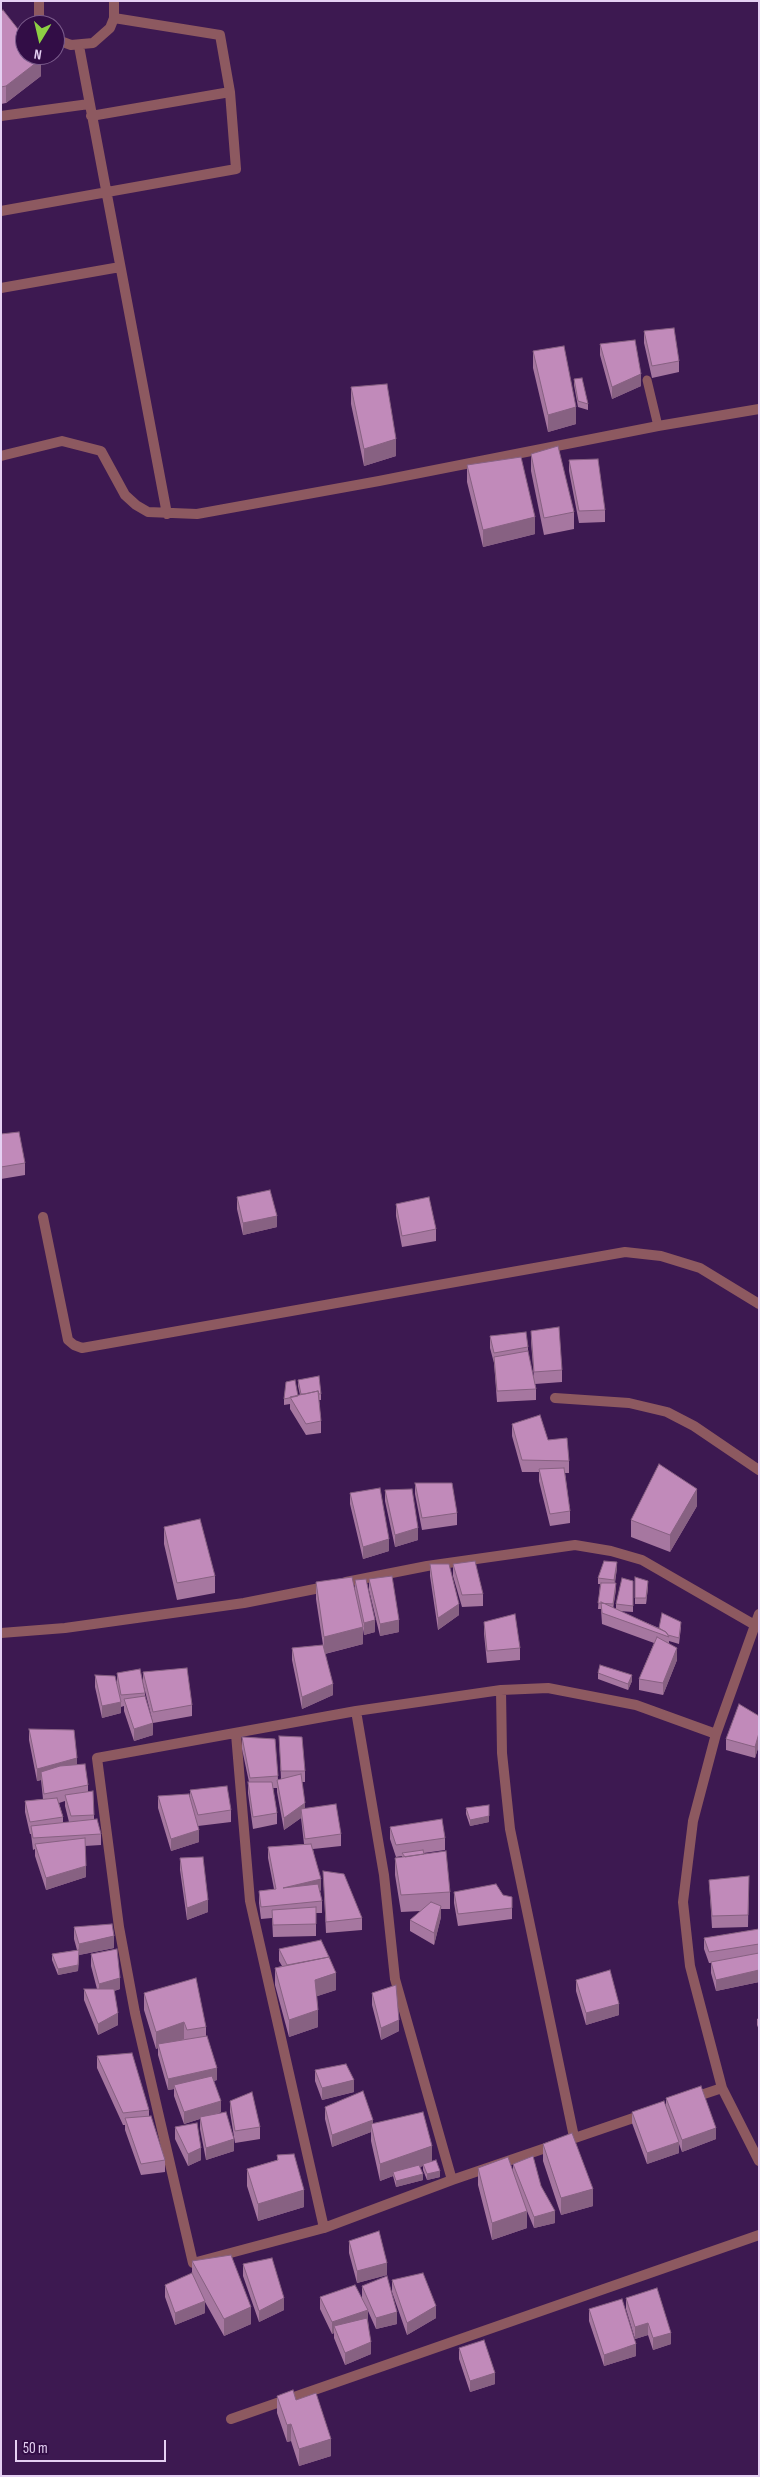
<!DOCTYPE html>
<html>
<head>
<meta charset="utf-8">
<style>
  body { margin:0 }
  #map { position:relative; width:760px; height:2477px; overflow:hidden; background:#3d1951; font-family:"Sofia Sans Condensed",sans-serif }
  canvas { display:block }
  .frame { position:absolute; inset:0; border:2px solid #e5d1f3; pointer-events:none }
  .north { position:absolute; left:15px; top:15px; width:50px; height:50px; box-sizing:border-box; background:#320d46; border:1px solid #7a5b8b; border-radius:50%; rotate:189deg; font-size:14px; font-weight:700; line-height:20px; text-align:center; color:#e5d1f3 }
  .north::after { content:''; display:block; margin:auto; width:18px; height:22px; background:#8dce44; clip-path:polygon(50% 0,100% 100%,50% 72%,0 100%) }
  .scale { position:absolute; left:15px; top:2440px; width:151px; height:22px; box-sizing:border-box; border:2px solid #e5d1f3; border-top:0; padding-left:6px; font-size:15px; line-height:18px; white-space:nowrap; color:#e5d1f3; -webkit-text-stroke:4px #320d46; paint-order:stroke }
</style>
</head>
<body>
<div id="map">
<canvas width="760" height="2477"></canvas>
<div class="frame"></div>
<div class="north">N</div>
<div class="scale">50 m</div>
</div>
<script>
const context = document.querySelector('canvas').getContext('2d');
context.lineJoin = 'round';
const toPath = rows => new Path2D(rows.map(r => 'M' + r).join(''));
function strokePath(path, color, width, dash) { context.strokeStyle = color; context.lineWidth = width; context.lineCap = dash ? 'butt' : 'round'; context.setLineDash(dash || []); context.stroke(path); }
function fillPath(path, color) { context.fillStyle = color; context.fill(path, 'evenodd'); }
const lane = toPath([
  [647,380,658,426]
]);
const street = toPath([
  [39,1,39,16,43,25],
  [55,39,71,45,93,43,110,28,114,18,114,1],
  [79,46,167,514],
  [1,116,89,104],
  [91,116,230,92],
  [1,211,236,169,230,92,220,35,114,18],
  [1,288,120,267],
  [1,456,62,441,101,451,125,495,136,505,148,512,197,514,379,481,658,426,759,409],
  [43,1217,68,1340,74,1345,82,1348,625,1252,661,1256,700,1268,759,1304],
  [555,1398,629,1403,667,1412,694,1426,759,1470],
  [346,1582,427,1566,575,1545,611,1551,642,1560,753,1624],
  [759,1614,716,1734,693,1821,683,1902,690,1966,722,2088,759,2161],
  [1,1633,65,1628,244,1603,330,1586],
  [501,1690,502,1753,510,1829,574,2137],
  [356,1711,384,1875,395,1979,452,2180],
  [236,1734,250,1901,324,2228],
  [692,2098,722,2088],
  [645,2114,452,2180,324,2228,193,2263,135,2013,119,1927,97,1758,356,1711,501,1690,548,1688,636,1705,716,1734],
  [231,2419,759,2235]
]);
const wall = toPath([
  [1,11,41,76,6,103,1,104],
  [644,331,679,361,679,372,652,378,644,343],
  [600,344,641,386,612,399,600,355],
  [533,351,576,424,548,432,533,368],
  [574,379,588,404,588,410,578,407,574,385],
  [351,387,396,456,364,466,351,404],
  [531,454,574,512,574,529,544,535,531,471],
  [569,460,605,510,605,522,579,523,569,471],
  [467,465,535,534,483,547,467,482],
  [1,1134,25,1163,25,1175,1,1179],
  [237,1197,277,1227,243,1235,237,1209],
  [396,1204,436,1229,436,1241,402,1247,396,1216],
  [531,1331,562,1370,562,1382,535,1384,536,1389,536,1400,497,1402,494,1363,490,1348,490,1336,528,1347,528,1353,534,1378,531,1342],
  [298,1380,321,1394,321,1400,319,1400,321,1421,321,1433,306,1435,290,1409,290,1404,284,1405,284,1399,300,1395,298,1386],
  [512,1424,548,1440,569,1461,569,1473,565,1473,570,1511,570,1523,550,1526,539,1481,539,1472,522,1472,512,1436],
  [415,1483,457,1513,457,1525,422,1530,415,1494],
  [385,1490,418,1540,395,1547,385,1501],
  [350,1493,389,1551,363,1559,350,1504],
  [697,1506,670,1552,631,1537,631,1520],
  [164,1527,215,1576,215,1593,177,1600,164,1544],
  [430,1564,459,1615,438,1630,430,1576],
  [453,1564,483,1594,483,1606,462,1607,453,1576],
  [617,1568,615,1583,616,1589,613,1608,616,1609,616,1604,633,1581,633,1612,619,1611,659,1628,681,1627,679,1644,669,1641,669,1644,677,1660,663,1695,639,1690,639,1679,654,1643,602,1624,601,1609,598,1609,600,1584,598,1584,598,1578],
  [635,1577,648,1587,646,1604,635,1604],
  [369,1579,399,1632,380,1636,369,1590],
  [355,1580,375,1632,364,1635,363,1629,363,1644,325,1654,333,1695,302,1709,292,1660,292,1648,323,1645,316,1599,316,1582,355,1591],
  [484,1622,520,1648,520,1660,487,1663,484,1634],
  [143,1672,192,1705,192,1716,153,1723,143,1683],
  [117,1673,145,1693,145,1698,153,1735,134,1741,124,1711,124,1706,121,1707,121,1705,121,1713,102,1718,95,1687,95,1675,117,1685],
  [598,1673,632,1681,628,1690,598,1679],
  [759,1716,759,1745,755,1758,726,1750,726,1739],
  [29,1729,77,1765,88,1785,88,1791,94,1815,94,1819,101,1834,101,1845,85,1846,86,1877,46,1890,35,1856,35,1849,33,1850,31,1834,30,1834,25,1812,25,1801,43,1799,41,1780,37,1781,29,1740],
  [65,1801,65,1806,69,1822,63,1823,63,1817,59,1803],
  [279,1736,305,1771,305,1782,302,1782,305,1809,341,1834,341,1846,313,1849,321,1890,320,1891,322,1901,322,1913,316,1913,316,1936,273,1937,272,1918,261,1919,259,1903,259,1891,274,1889,268,1858,268,1847,304,1844,301,1818,284,1830,277,1792,277,1788,273,1788,277,1813,277,1824,253,1829,248,1793,248,1782,249,1782,242,1749,242,1737,275,1739,278,1780,281,1779],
  [190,1790,231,1810,231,1822,198,1826,199,1842,171,1851,158,1808,158,1796,190,1797],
  [489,1805,489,1822,470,1826,466,1814,466,1808],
  [390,1827,445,1838,445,1850,424,1853,450,1892,450,1909,441,1909,441,1917,434,1945,410,1931,410,1920,421,1911,401,1912,395,1875,395,1858,402,1857,402,1856,396,1857,390,1839],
  [180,1858,208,1912,187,1920,180,1870],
  [323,1871,362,1918,362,1930,326,1933],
  [749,1876,748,1927,712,1928,709,1880],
  [454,1892,512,1908,512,1919,458,1926,454,1903],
  [74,1927,114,1948,79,1955,78,1971,58,1975,52,1960,52,1954,77,1950,74,1939],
  [759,1929,759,1982,716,1991,711,1973,711,1963,709,1963,704,1949,704,1938],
  [279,1949,336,1990,317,1996,318,2027,289,2037,275,1985,275,1968,282,1966,279,1961],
  [91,1954,120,1989,114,1991,118,2025,98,2035,84,2000,84,1989,97,1989,91,1966],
  [576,1980,619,2015,586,2025,576,1991],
  [144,1993,206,2027,206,2037,217,2080,214,2081,221,2112,214,2115,234,2151,206,2160,200,2129,200,2119,184,2124,174,2096,174,2089,168,2090,158,2055,158,2048,156,2049,144,2010],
  [372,1993,399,2031,381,2040,372,2005],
  [759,2018,759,2030,757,2025,757,2019],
  [97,2056,149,2110,149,2116,165,2160,165,2172,141,2175,125,2130,125,2125,123,2125,97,2068],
  [315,2070,354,2092,322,2100,315,2081],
  [666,2098,716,2139,682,2152,679,2144,679,2153,647,2164,632,2123,632,2112,666,2106],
  [230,2101,260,2127,260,2139,235,2143,230,2112],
  [325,2107,373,2124,432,2161,440,2177,427,2180,423,2170,423,2166,420,2167,423,2180,396,2187,393,2176,380,2181,371,2141,371,2132,332,2147,325,2119],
  [175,2127,201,2160,188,2166,175,2139],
  [543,2144,593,2206,561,2215,543,2161],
  [277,2155,304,2207,258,2221,247,2186,247,2169,277,2160],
  [513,2164,541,2186,555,2223,534,2228,527,2211,527,2228,492,2240,478,2185,478,2168,513,2170],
  [349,2241,387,2275,357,2283,349,2253],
  [192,2261,251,2324,224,2336,205,2302,205,2313,175,2325,165,2297,165,2285,192,2274],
  [243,2264,284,2310,259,2322,243,2276],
  [392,2280,436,2318,407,2335,392,2292],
  [362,2286,397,2324,376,2329,368,2311,368,2320,371,2354,345,2365,334,2338,334,2333,332,2334,320,2309,320,2297,362,2298],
  [626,2298,671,2344,653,2350,648,2335,635,2339,626,2309],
  [589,2309,636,2356,604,2366,589,2321],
  [459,2348,495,2384,470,2392,459,2359],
  [277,2396,296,2400,331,2456,299,2466,291,2441,287,2442,277,2413]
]);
const shadedWall = toPath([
  [41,59,41,76,6,103,6,86],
  [641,374,641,386,612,399,612,387],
  [576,407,576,424,548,432,548,415],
  [396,439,396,456,364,466,364,449],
  [535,517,535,534,483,547,483,530],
  [277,1216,277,1227,243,1235,243,1223],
  [697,1489,697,1506,670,1552,670,1535],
  [418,1528,418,1540,395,1547,395,1535],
  [389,1539,389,1551,363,1559,363,1547],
  [617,1562,617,1568,614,1586,614,1580],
  [648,1581,648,1587,646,1604,646,1598],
  [616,1583,616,1589,613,1610,613,1604],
  [459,1604,459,1615,438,1630,438,1618],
  [375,1620,375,1632,364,1635,364,1623],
  [399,1620,399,1632,380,1636,380,1624],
  [363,1627,363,1644,324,1654,324,1637],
  [677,1648,677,1660,663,1695,663,1683],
  [632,1675,632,1681,628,1690,628,1684],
  [333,1684,333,1695,302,1709,302,1697],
  [121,1702,121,1713,102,1718,102,1706],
  [153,1723,153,1735,134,1741,134,1729],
  [759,1733,759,1745,755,1758,755,1747],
  [77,1758,77,1770,41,1772,41,1780,37,1781,37,1769],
  [305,1803,305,1815,301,1809,301,1818,284,1830,284,1818],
  [489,1816,489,1822,470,1826,470,1820],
  [199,1830,199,1842,171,1851,171,1839],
  [86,1866,86,1877,46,1890,46,1878],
  [321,1879,321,1890,283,1900,283,1888],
  [208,1900,208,1912,187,1920,187,1908],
  [441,1906,441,1917,434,1945,434,1933],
  [114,1936,114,1948,79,1955,78,1971,58,1975,58,1969,78,1965,79,1944],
  [759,1970,759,1982,716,1991,716,1980],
  [336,1973,336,1990,315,1997,315,1980],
  [120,1978,120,1989,99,1996,99,1984],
  [619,2004,619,2015,586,2025,586,2013],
  [318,2010,318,2027,289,2037,289,2020],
  [118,2013,118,2025,98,2035,98,2024],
  [399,2020,399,2031,381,2040,381,2028],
  [184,2022,184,2039,159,2048,158,2044,158,2048,156,2049,156,2032],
  [217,2068,217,2080,176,2089,174,2085,174,2089,168,2090,168,2079],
  [354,2080,354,2092,322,2100,322,2088],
  [221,2101,221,2112,184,2124,184,2112],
  [373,2120,373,2131,371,2124,371,2132,332,2147,332,2135],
  [716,2128,716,2139,682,2152,682,2140],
  [234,2139,234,2151,206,2160,206,2148],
  [679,2142,679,2153,647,2164,647,2153],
  [432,2146,432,2163,423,2164,423,2166,394,2176,393,2172,393,2176,380,2181,380,2164],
  [201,2148,201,2160,188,2166,188,2154],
  [440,2171,440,2177,427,2180,427,2174],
  [423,2174,423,2180,396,2187,396,2181],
  [593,2189,593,2206,561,2215,561,2198],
  [304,2190,304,2207,258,2221,258,2204],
  [527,2211,527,2228,492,2240,492,2223],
  [555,2211,555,2223,534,2228,534,2217],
  [387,2263,387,2275,357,2283,357,2271],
  [284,2298,284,2310,259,2322,259,2311],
  [205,2301,205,2313,175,2325,175,2313],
  [436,2306,436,2318,407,2335,407,2323],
  [251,2307,251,2324,224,2336,224,2319],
  [368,2310,368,2322,334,2326,334,2333,332,2334,332,2322],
  [397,2312,397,2324,376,2329,376,2318],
  [648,2323,648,2335,635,2339,635,2327],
  [671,2333,671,2344,653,2350,653,2338],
  [371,2342,371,2354,345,2365,345,2353],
  [636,2344,636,2356,604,2366,604,2355],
  [495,2373,495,2384,470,2392,470,2381],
  [291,2424,291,2441,287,2442,287,2425],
  [331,2439,331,2456,299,2466,299,2449]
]);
const building = toPath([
  [3,10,25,38,25,55,38,55,41,59,6,86,1,87,1,11,3,10],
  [674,328,679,361,652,366,644,331,674,328],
  [635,340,641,374,612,387,600,344,635,340],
  [564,346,576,407,548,415,533,351,564,346],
  [582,378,588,404,578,401,574,379,582,378],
  [387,384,396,439,364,449,351,387,387,384],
  [558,446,574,512,544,518,531,454,558,446],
  [521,457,535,517,483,530,467,465,521,457],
  [598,459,605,510,579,511,569,460,598,459],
  [19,1132,25,1163,1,1167,1,1134,19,1132],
  [270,1190,277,1216,243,1223,237,1197,270,1190],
  [429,1197,436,1229,402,1236,396,1204,429,1197],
  [559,1327,562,1370,534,1372,531,1331,559,1327],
  [526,1332,528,1347,494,1353,490,1336,526,1332],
  [528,1351,536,1389,497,1391,494,1357,528,1351],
  [319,1376,321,1394,319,1394,318,1391,305,1394,301,1394,298,1380,319,1376],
  [295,1380,298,1396,284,1399,286,1382,295,1380],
  [318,1391,321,1421,306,1424,290,1397,318,1391],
  [540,1415,548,1440,567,1438,569,1461,522,1460,512,1424,540,1415],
  [659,1464,697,1489,670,1535,631,1520,659,1464],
  [564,1468,570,1511,550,1514,539,1469,564,1468],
  [415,1483,452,1483,457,1513,422,1518,415,1483],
  [380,1488,389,1539,363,1547,350,1493,380,1488],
  [412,1489,418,1528,395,1535,385,1490,412,1489],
  [200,1519,215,1576,177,1583,164,1527,200,1519],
  [475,1561,483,1594,462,1595,453,1564,475,1561],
  [604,1561,617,1562,614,1580,598,1578,604,1561],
  [430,1564,449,1564,459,1604,438,1618,430,1564],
  [392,1576,399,1620,380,1624,369,1579,392,1576],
  [352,1577,363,1627,324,1637,316,1582,352,1577],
  [635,1577,648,1581,646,1598,635,1598,635,1577],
  [622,1578,633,1581,633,1606,616,1604,622,1578],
  [366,1579,375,1620,364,1623,355,1580,366,1579],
  [601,1583,616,1583,613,1604,598,1603,601,1583],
  [601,1602,666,1632,669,1637,602,1613,601,1602],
  [662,1613,681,1622,679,1638,668,1635,666,1632,659,1628,662,1613],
  [515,1614,520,1648,487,1651,484,1622,515,1614],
  [657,1637,677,1648,663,1683,639,1679,657,1637],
  [323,1645,333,1684,302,1697,292,1648,323,1645],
  [600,1665,632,1675,628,1684,598,1673,600,1665],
  [187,1668,192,1705,153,1712,143,1672,187,1668],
  [140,1669,145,1693,121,1695,117,1673,140,1669],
  [95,1675,115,1676,121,1702,102,1706,95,1675],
  [145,1696,153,1723,134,1729,124,1699,145,1696],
  [739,1704,759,1716,759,1733,755,1747,726,1739,739,1704],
  [29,1729,74,1730,77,1758,37,1769,29,1729],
  [279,1736,302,1737,305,1771,281,1771,279,1736],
  [242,1737,275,1739,278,1776,250,1778,242,1737],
  [85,1764,88,1785,44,1794,41,1772,60,1766,85,1764],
  [301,1774,305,1803,284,1818,277,1780,301,1774],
  [248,1782,272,1782,277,1813,253,1817,248,1782],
  [227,1786,231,1810,198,1815,190,1790,227,1786],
  [93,1791,94,1815,71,1816,65,1795,93,1791],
  [189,1794,199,1830,171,1839,158,1796,189,1794],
  [57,1798,63,1817,30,1822,25,1801,57,1798],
  [336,1804,341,1834,305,1839,301,1809,336,1804],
  [489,1805,489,1816,470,1820,466,1808,489,1805],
  [97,1819,101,1834,33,1838,31,1826,97,1819],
  [442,1819,445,1838,396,1845,390,1827,442,1819],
  [85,1838,86,1866,46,1878,35,1844,85,1838],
  [311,1844,321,1879,283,1888,318,1884,322,1901,261,1907,259,1891,276,1889,268,1847,311,1844],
  [423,1850,424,1854,405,1857,402,1853,423,1850],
  [446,1851,450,1892,401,1895,395,1858,446,1851],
  [203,1857,208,1900,187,1908,180,1858,203,1857],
  [323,1871,344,1874,362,1918,326,1922,323,1871],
  [749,1876,748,1915,712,1916,709,1880,749,1876],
  [496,1884,503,1895,512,1897,512,1908,458,1914,454,1892,496,1884],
  [431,1902,441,1906,434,1933,410,1920,431,1902],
  [316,1907,316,1924,273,1925,272,1910,316,1907],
  [112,1924,114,1936,79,1944,74,1927,112,1924],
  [759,1929,759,1944,709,1952,704,1938,759,1929],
  [321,1940,329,1957,287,1965,279,1949,321,1940],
  [117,1949,120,1978,99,1984,91,1954,117,1949],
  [79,1950,78,1965,58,1969,52,1954,79,1950],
  [759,1953,759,1970,716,1980,711,1962,759,1953],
  [329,1957,336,1973,315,1980,318,2010,289,2020,275,1968,329,1957],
  [610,1970,619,2004,586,2013,576,1980,610,1970],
  [196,1978,206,2027,187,2030,184,2022,156,2032,144,1993,196,1978],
  [396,1985,399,2020,381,2028,372,1993,396,1985],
  [84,1989,114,1989,118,2013,98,2024,84,1989],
  [207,2036,217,2068,168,2079,158,2044,207,2036],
  [132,2053,149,2110,123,2113,97,2056,132,2053],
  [346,2064,354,2080,322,2088,315,2070,346,2064],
  [212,2076,221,2101,184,2112,174,2085,212,2076],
  [701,2086,716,2128,682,2140,666,2098,701,2086],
  [363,2091,373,2120,332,2135,325,2107,363,2091],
  [252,2092,260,2127,235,2131,230,2101,252,2092],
  [664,2101,679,2142,647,2153,632,2112,664,2101],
  [226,2112,234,2139,206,2148,200,2117,226,2112],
  [423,2112,432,2146,380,2164,371,2124,423,2112],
  [151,2116,165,2160,141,2164,125,2118,151,2116],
  [197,2123,201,2148,188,2154,175,2127,197,2123],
  [572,2133,593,2189,561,2198,543,2144,572,2133],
  [294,2154,304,2190,258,2204,247,2169,278,2160,277,2155,294,2154],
  [533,2156,541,2186,555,2211,534,2217,513,2164,533,2156],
  [508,2157,527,2211,492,2223,478,2168,508,2157],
  [436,2160,440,2171,427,2174,423,2164,436,2160],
  [419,2165,423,2174,396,2181,393,2172,419,2165],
  [379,2231,387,2263,357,2271,349,2241,379,2231],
  [231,2255,251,2307,224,2319,192,2261,231,2255],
  [272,2258,284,2298,259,2311,243,2264,272,2258],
  [192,2273,205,2301,175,2313,165,2285,192,2273],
  [423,2273,436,2306,407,2323,392,2280,423,2273],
  [387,2276,397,2312,376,2318,362,2286,387,2276],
  [355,2285,368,2310,332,2322,320,2297,355,2285],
  [657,2288,671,2333,653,2338,648,2323,635,2327,626,2298,657,2288],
  [622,2299,636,2344,604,2355,589,2309,622,2299],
  [367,2318,371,2342,345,2353,334,2326,367,2318],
  [484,2340,495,2373,470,2381,459,2348,484,2340],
  [293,2390,296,2400,316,2393,331,2439,299,2449,291,2424,287,2425,277,2396,293,2390]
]);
strokePath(lane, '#8d5960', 9);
strokePath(street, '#8d5960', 10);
fillPath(wall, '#a677a0');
fillPath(shadedWall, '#876182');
fillPath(building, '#c18aba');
strokePath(building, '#876182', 1);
</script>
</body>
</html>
